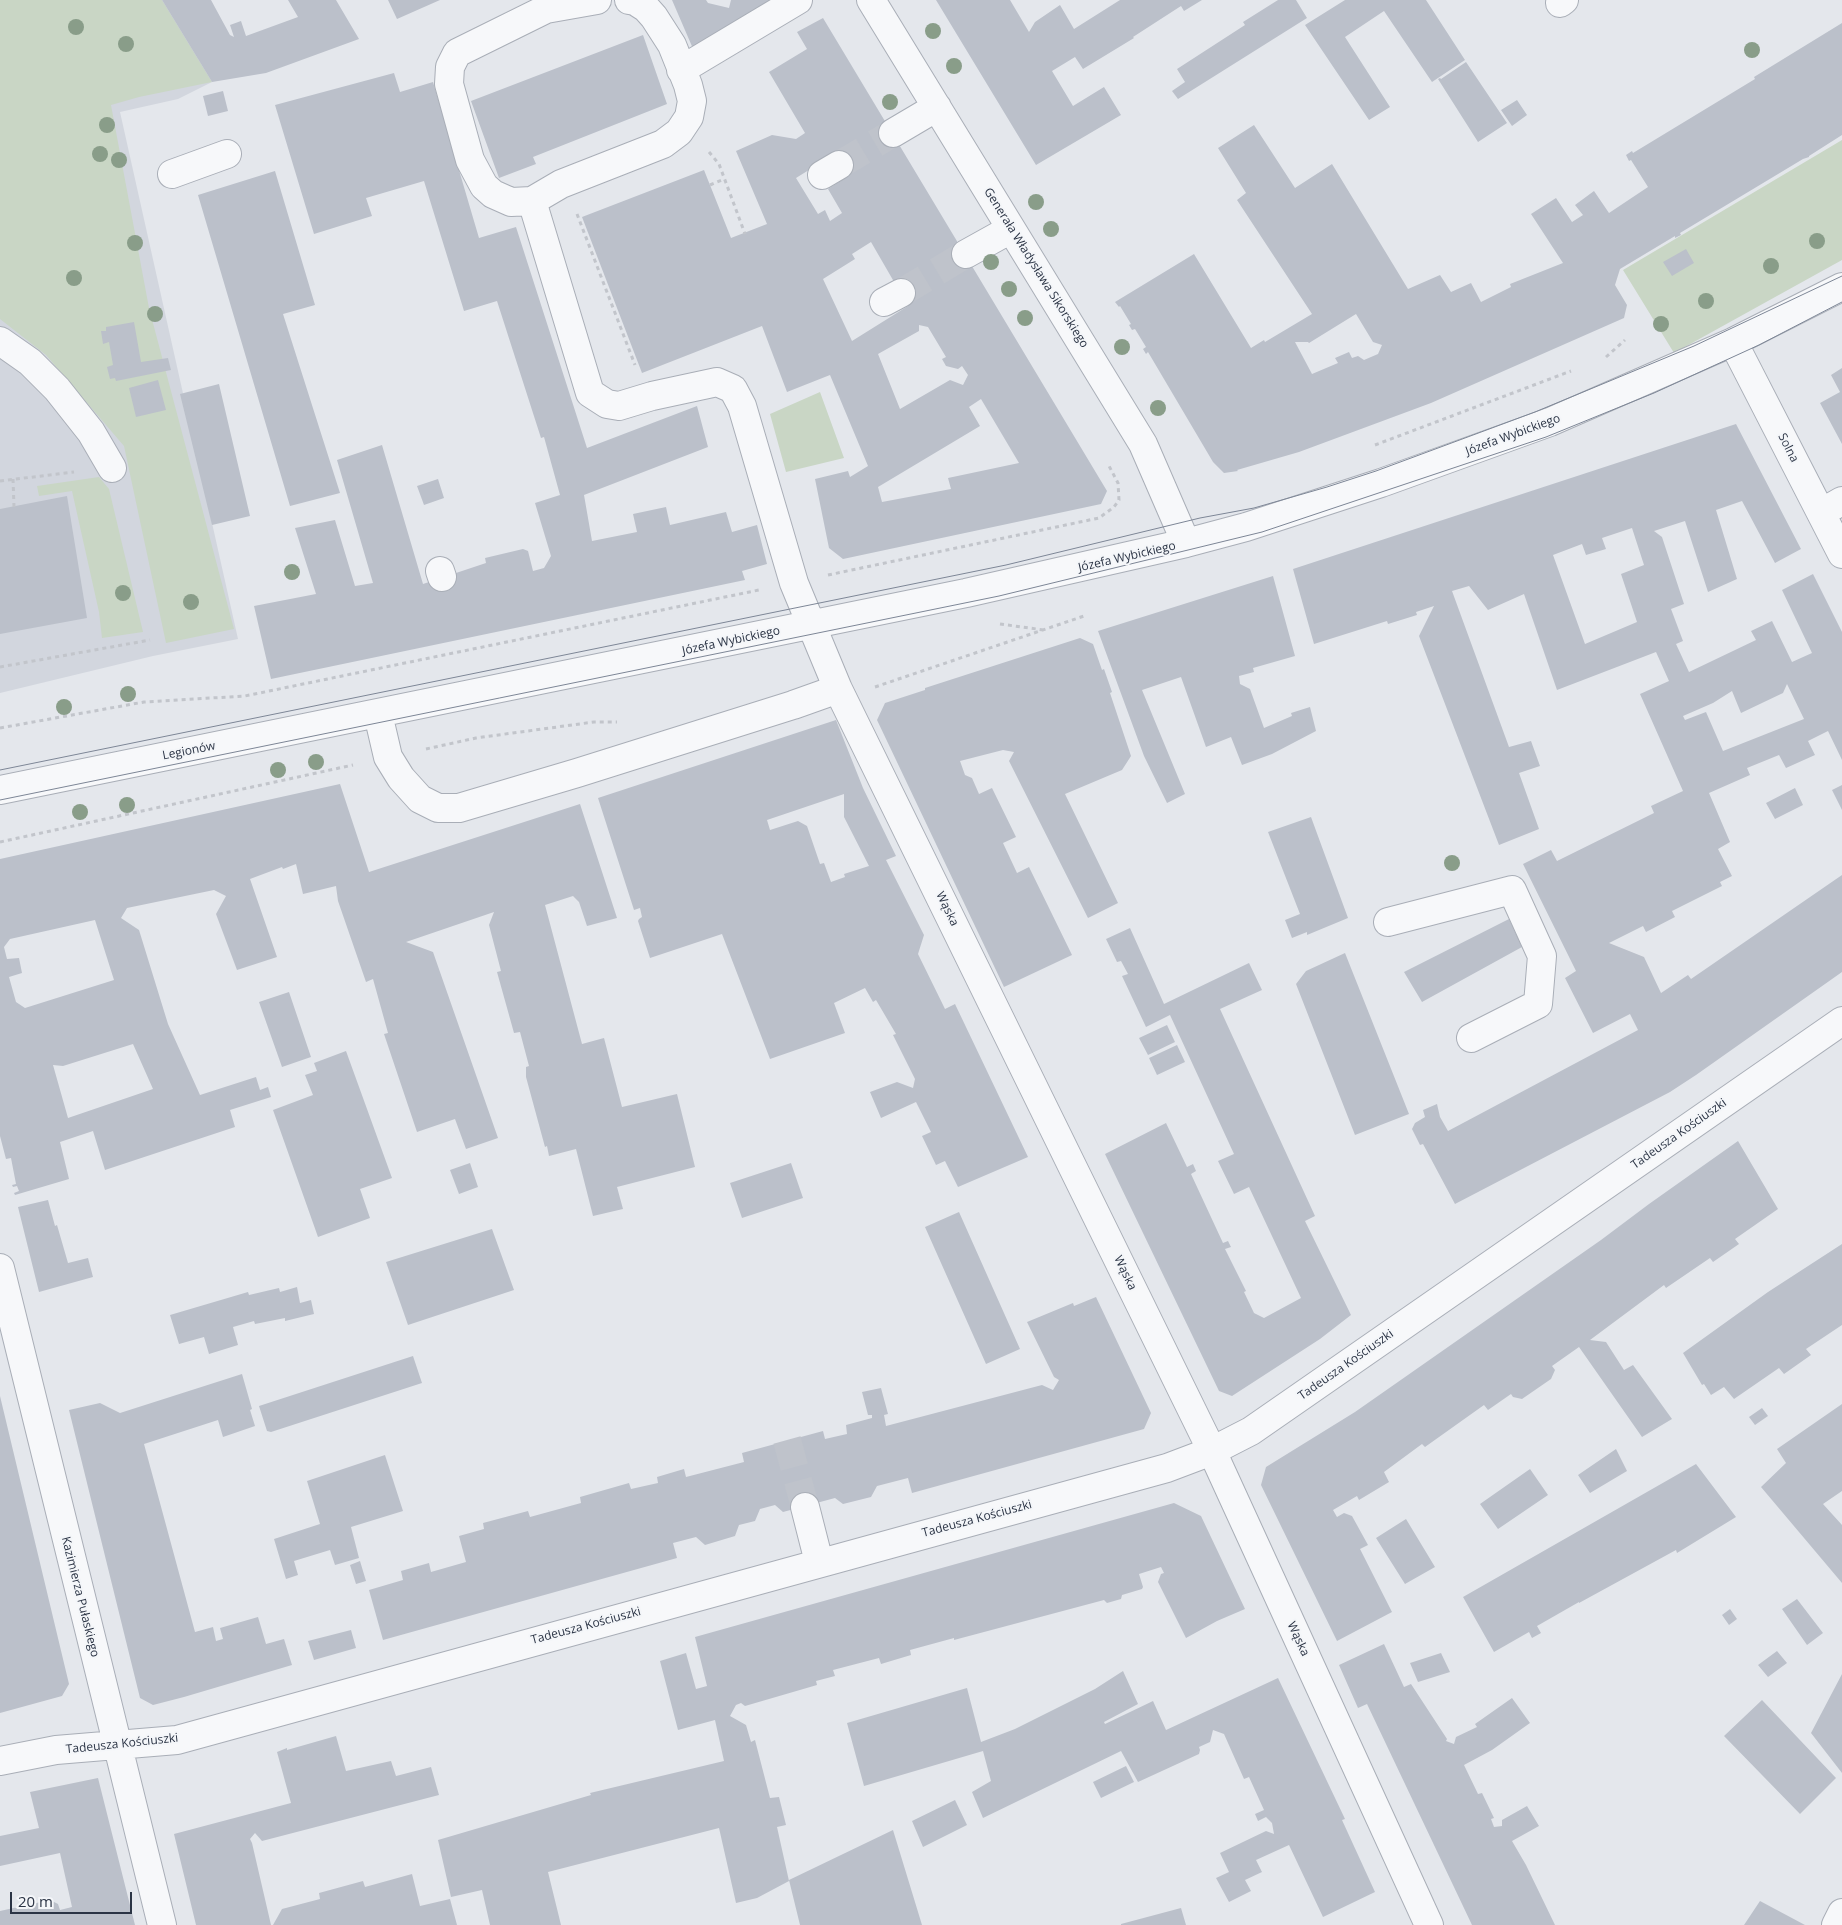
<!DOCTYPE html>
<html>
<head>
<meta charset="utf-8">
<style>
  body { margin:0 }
  #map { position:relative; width:1842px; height:1925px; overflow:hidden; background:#e4e7ec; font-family:"Open Sans",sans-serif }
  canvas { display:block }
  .scale { position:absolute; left:10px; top:1892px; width:122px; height:22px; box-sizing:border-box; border:2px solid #2b3445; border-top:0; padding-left:6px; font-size:15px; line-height:18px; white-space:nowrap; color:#2b3445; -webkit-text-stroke:4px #f4f6f9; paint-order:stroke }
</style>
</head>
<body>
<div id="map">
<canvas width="1842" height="1925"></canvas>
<div class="scale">20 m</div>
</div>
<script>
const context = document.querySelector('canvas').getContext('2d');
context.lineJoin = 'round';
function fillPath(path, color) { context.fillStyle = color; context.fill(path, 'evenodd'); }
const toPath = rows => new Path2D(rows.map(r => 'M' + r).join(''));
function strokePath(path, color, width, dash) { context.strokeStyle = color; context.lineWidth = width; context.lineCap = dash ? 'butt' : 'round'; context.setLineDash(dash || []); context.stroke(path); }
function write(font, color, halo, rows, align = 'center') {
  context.font = font + ' "Open Sans",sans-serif'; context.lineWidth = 4; context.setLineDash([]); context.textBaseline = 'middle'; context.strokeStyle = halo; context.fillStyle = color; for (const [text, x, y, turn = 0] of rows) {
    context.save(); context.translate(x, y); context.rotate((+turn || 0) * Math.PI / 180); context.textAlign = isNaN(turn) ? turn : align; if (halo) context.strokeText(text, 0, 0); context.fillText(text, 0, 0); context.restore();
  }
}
const built = toPath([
  [0,0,162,0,212,82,178,99,120,112,238,639,153,656,0,693]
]);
const green = toPath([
  [0,0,162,0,212,82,139,97,111,105,149,308,234,629,166,643,124,446,46,355,0,319],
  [1842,140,1842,260,1674,353,1623,270],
  [820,392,844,458,786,472,770,414],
  [99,477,109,489,143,632,102,638,99,612,72,491,39,496,37,486]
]);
const building = toPath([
  [162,0,211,0,230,35,234,37,230,25,241,21,246,36,298,17,288,0,336,0,359,39,266,73,212,82],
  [388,0,440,0,397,19],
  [672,0,706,0,708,3,729,8,731,0,778,0,694,51],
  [936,0,1010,0,1029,32,1035,22,1060,5,1074,29,1120,0,1202,0,1184,11,1181,6,1133,37,1134,38,1083,69,1075,57,1052,71,1073,106,1104,87,1121,115,1036,165],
  [1278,0,1296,0,1307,18,1178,99,1172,91,1185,82,1177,69,1245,25,1243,22],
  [1345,0,1426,0,1465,60,1432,82,1384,11,1345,37,1390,107,1369,120,1305,25],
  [823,18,1107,491,1101,504,843,559,829,548,815,479,848,471,850,477,868,466,830,375,787,392,762,326,642,373,582,217,704,170,731,238,767,224,736,151,772,135,796,139,805,133,769,72,807,49,797,32],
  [833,155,847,177,828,189,842,213,830,221,825,210,818,214,796,178],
  [871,242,908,306,852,341,823,279,855,259,852,254],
  [919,325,928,327,946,357,942,359,946,366,958,369,962,366,968,375,963,385,950,380,900,409,878,354,919,331],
  [981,399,1019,463,948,478,951,489,882,502,878,487,980,426,969,407],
  [1842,23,1842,135,1809,156,1809,157,1803,159,1680,233,1681,235,1675,238,1675,236,1620,269,1615,285,1627,305,1624,318,1431,403,1299,452,1237,470,1238,471,1224,473,1213,462,1148,352,1146,354,1143,349,1146,347,1135,329,1132,330,1129,325,1131,324,1120,306,1119,307,1115,302,1194,254,1251,348,1264,340,1265,342,1312,314,1237,200,1246,193,1218,148,1254,125,1295,188,1332,164,1408,289,1440,275,1451,292,1471,283,1481,302,1511,287,1510,284,1563,263,1531,214,1556,198,1572,222,1583,215,1575,205,1594,191,1609,213,1648,187,1631,160,1629,161,1626,155,1632,151,1633,153,1755,79,1754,77],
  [1356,314,1373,342,1382,345,1378,354,1364,360,1358,356,1352,358,1349,352,1335,358,1338,363,1312,374,1295,342,1308,342,1309,343],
  [643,35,667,104,533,157,536,164,499,178,471,101],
  [1466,62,1507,123,1478,142,1438,79,1440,78,1441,79],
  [394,73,400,92,433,82,479,238,516,227,587,448,697,406,708,447,584,495,592,541,637,532,633,514,666,507,670,525,726,512,732,532,757,525,767,564,742,571,745,580,271,679,254,606,316,594,295,528,335,520,355,586,373,583,337,460,382,445,423,584,486,563,485,558,523,549,528,551,533,571,544,568,551,556,535,503,560,495,544,437,541,438,497,301,464,311,424,181,366,198,372,216,314,234,275,105],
  [223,91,228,111,208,116,203,96],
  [1517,100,1527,115,1512,126,1501,110],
  [275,171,315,305,283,314,340,493,290,506,198,195],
  [1686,249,1694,263,1672,276,1663,262],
  [134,322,141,362,168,358,171,370,116,381,115,378,110,379,107,367,113,365,109,342,103,344,101,331,106,331,106,327],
  [1842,368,1842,444,1820,403,1840,392,1831,375],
  [158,380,166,410,136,417,129,388],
  [219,384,250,516,212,525,180,394],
  [1736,424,1801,549,1775,563,1742,501,1716,510,1737,579,1708,592,1685,521,1654,531,1662,537,1684,604,1671,609,1683,641,1676,644,1689,672,1756,640,1751,631,1772,621,1792,662,1812,653,1782,590,1813,574,1842,632,1842,760,1828,731,1808,741,1815,755,1786,768,1779,755,1747,768,1750,775,1709,793,1730,842,1718,849,1732,876,1720,882,1722,886,1672,911,1675,917,1646,932,1643,926,1609,943,1644,957,1661,993,1688,975,1691,979,1842,875,1842,972,1696,1075,1670,1092,1455,1204,1423,1144,1420,1145,1412,1129,1415,1123,1425,1117,1423,1110,1437,1104,1440,1117,1448,1131,1638,1030,1630,1014,1593,1033,1565,978,1576,971,1523,864,1551,850,1557,861,1654,813,1651,806,1683,791,1640,694,1669,681,1656,652,1557,690,1524,594,1488,610,1469,586,1452,591,1509,747,1531,741,1540,766,1519,773,1539,829,1499,845,1419,636,1434,606,1416,612,1417,615,1388,624,1387,621,1314,644,1293,569],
  [1632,528,1644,565,1621,574,1637,622,1585,644,1553,555,1582,544,1586,555,1606,549,1602,538],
  [1787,684,1804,719,1723,751,1706,712,1685,720,1683,716,1713,703,1732,691,1741,713,1783,693],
  [438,479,444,498,424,505,417,486],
  [67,496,87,618,0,634,0,509],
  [1273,576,1295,656,1253,668,1254,672,1239,676,1240,684,1250,689,1264,728,1292,716,1291,713,1310,707,1316,731,1272,754,1242,765,1231,737,1206,747,1181,677,1142,690,1185,794,1167,803,1144,756,1098,631],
  [1080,638,1093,644,1102,670,1104,669,1112,692,1110,693,1131,756,1122,770,1065,794,1118,903,1088,918,1009,761,1014,752,1003,750,960,761,965,775,972,778,979,794,992,788,1016,837,1003,843,1017,873,1029,867,1072,955,1004,987,877,720,885,703,925,690,925,688],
  [836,720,863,788,896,856,886,860,924,935,918,954,945,1009,955,1004,1028,1157,958,1187,945,1161,936,1165,922,1136,931,1132,916,1102,881,1118,870,1092,897,1082,913,1088,915,1079,893,1035,896,1034,876,1000,873,1002,865,988,834,1003,845,1033,770,1059,722,934,650,958,638,921,639,919,642,917,640,908,634,910,598,798],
  [844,794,844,817,869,866,844,874,845,877,831,882,824,863,820,864,807,826,798,821,770,830,767,820],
  [340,784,369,872,580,804,617,918,587,926,579,902,573,896,545,905,582,1044,604,1038,622,1107,677,1094,695,1167,617,1187,623,1209,593,1216,576,1149,549,1156,547,1146,545,1147,526,1077,526,1067,529,1066,520,1032,514,1033,497,972,501,971,489,925,494,912,406,942,433,952,498,1138,466,1149,455,1119,417,1132,384,1034,388,1033,373,979,366,982,338,901,336,886,303,894,296,864,283,869,282,867,250,879,277,957,237,970,216,914,226,896,214,890,127,908,121,918,139,930,168,1024,200,1095,256,1077,260,1090,268,1087,271,1097,230,1110,235,1127,105,1170,93,1131,60,1142,69,1179,15,1195,14,1193,19,1191,17,1186,13,1187,12,1185,16,1184,11,1158,6,1159,0,1136,0,859],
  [95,920,114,980,25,1008,16,1002,9,977,22,973,19,958,7,959,4,947,10,939],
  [133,1044,153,1089,68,1118,53,1065,63,1066],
  [1842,785,1842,810,1832,790],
  [1795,788,1803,805,1775,819,1766,803],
  [1311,817,1348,918,1307,935,1307,932,1292,938,1285,920,1300,914,1268,832],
  [1509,919,1522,947,1422,1002,1404,972],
  [1130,928,1164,1004,1249,963,1262,990,1220,1009,1315,1216,1305,1221,1351,1315,1320,1339,1232,1396,1219,1391,1105,1154,1166,1123,1187,1167,1193,1164,1196,1171,1191,1174,1223,1243,1228,1241,1231,1247,1225,1249,1246,1291,1244,1292,1254,1313,1264,1318,1301,1298,1249,1187,1234,1194,1218,1161,1234,1154,1170,1015,1146,1027,1122,976,1128,974,1121,961,1117,962,1106,939],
  [1345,953,1409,1114,1355,1135,1296,984,1306,971],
  [289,992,311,1057,282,1067,259,1002],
  [1167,1025,1175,1042,1148,1055,1139,1038],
  [1177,1045,1185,1062,1157,1075,1149,1058],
  [346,1051,392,1178,360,1189,370,1218,318,1237,273,1110,313,1095,305,1075,317,1071,314,1063],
  [1738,1141,1778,1209,1735,1239,1739,1244,1713,1262,1710,1258,1666,1288,1664,1285,1590,1340,1606,1342,1624,1370,1633,1365,1672,1419,1642,1437,1579,1347,1552,1366,1555,1370,1551,1379,1522,1399,1513,1397,1511,1394,1488,1410,1484,1405,1425,1447,1422,1444,1384,1472,1389,1482,1359,1500,1357,1496,1333,1510,1337,1517,1344,1513,1352,1516,1368,1545,1360,1549,1392,1612,1337,1641,1261,1485,1266,1467,1355,1412,1601,1240,1649,1204],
  [470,1163,478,1187,459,1194,450,1170],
  [791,1163,803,1198,742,1218,730,1183],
  [48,1200,55,1226,57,1225,68,1263,88,1258,93,1277,39,1292,18,1207],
  [959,1212,1020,1349,986,1364,925,1227],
  [492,1229,514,1290,408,1325,386,1262],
  [1842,1244,1842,1325,1806,1349,1811,1355,1784,1374,1779,1368,1734,1399,1724,1387,1711,1395,1704,1384,1702,1385,1683,1353,1768,1292],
  [297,1287,300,1303,311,1300,314,1314,285,1321,285,1318,255,1324,254,1321,233,1327,238,1345,209,1354,204,1337,179,1344,170,1315,248,1292,249,1295,279,1288,280,1292],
  [1096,1297,1151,1413,1144,1429,912,1493,908,1478,877,1486,871,1497,843,1504,835,1498,783,1512,775,1505,760,1509,755,1521,739,1525,735,1536,705,1545,696,1537,673,1543,677,1558,383,1640,369,1590,403,1580,401,1571,429,1563,431,1572,466,1562,459,1536,484,1529,483,1523,528,1511,530,1517,581,1503,580,1497,629,1483,631,1489,658,1483,657,1477,684,1469,686,1477,744,1462,742,1453,823,1431,825,1439,847,1434,846,1425,872,1418,872,1415,868,1415,862,1392,881,1388,888,1414,884,1415,886,1426,1042,1385,1053,1390,1059,1380,1054,1377,1027,1322,1073,1303,1074,1306],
  [413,1356,422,1383,271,1432,267,1431,259,1406],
  [242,1374,252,1409,250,1410,255,1426,223,1437,218,1420,144,1444,195,1632,213,1627,216,1641,223,1639,220,1628,258,1617,266,1644,284,1639,292,1665,184,1697,153,1705,140,1698,69,1410,100,1403,120,1413],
  [0,1396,69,1684,62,1696,0,1713],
  [1842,1404,1842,1491,1823,1504,1842,1525,1842,1583,1761,1487,1786,1463,1777,1449],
  [1762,1408,1768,1416,1755,1425,1749,1417],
  [1616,1449,1627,1471,1590,1493,1578,1475],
  [385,1455,403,1511,351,1527,359,1558,335,1565,330,1550,294,1561,298,1575,286,1579,274,1539,320,1524,307,1481],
  [1696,1464,1736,1517,1677,1553,1676,1550,1579,1603,1579,1602,1537,1626,1541,1633,1532,1638,1529,1632,1494,1652,1463,1597],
  [1530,1469,1548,1495,1498,1529,1480,1504],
  [1174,1503,1201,1516,1245,1609,1217,1621,1186,1638,1158,1582,1161,1574,1164,1573,1161,1567,1139,1574,1143,1587,1142,1589,1122,1595,1121,1599,1107,1603,1104,1600,954,1640,954,1638,910,1650,911,1655,881,1664,879,1658,833,1670,835,1676,816,1681,817,1685,745,1706,741,1703,736,1705,730,1716,746,1725,751,1742,755,1740,770,1798,779,1797,786,1825,777,1827,789,1881,757,1898,736,1903,719,1828,548,1872,561,1925,490,1925,482,1890,451,1897,438,1840,591,1795,590,1793,724,1761,715,1720,678,1730,660,1661,686,1653,696,1689,707,1686,695,1637],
  [1406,1519,1435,1567,1405,1584,1376,1538],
  [360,1561,366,1581,356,1584,350,1565],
  [1797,1599,1823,1633,1807,1645,1782,1609],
  [1730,1609,1737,1619,1729,1625,1722,1615],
  [351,1630,356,1648,314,1660,308,1641],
  [1384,1644,1404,1687,1411,1684,1447,1739,1446,1741,1454,1744,1456,1737,1477,1727,1475,1724,1512,1698,1530,1723,1492,1750,1464,1765,1478,1794,1482,1793,1494,1818,1491,1819,1494,1827,1502,1826,1502,1820,1527,1806,1539,1826,1512,1841,1526,1865,1555,1925,1472,1925,1367,1704,1358,1708,1339,1665],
  [1777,1651,1787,1663,1768,1677,1758,1665],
  [1441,1653,1450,1672,1418,1682,1410,1663],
  [1123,1671,1138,1704,1104,1722,1105,1724,1153,1701,1166,1730,1278,1678,1345,1819,1342,1820,1375,1892,1323,1917,1289,1845,1256,1860,1262,1872,1245,1880,1251,1891,1229,1902,1216,1878,1229,1872,1220,1853,1266,1831,1274,1834,1272,1823,1266,1817,1258,1821,1255,1814,1264,1810,1249,1777,1244,1779,1224,1734,1213,1730,1210,1742,1199,1747,1200,1750,1199,1754,1138,1782,1121,1751,983,1818,972,1792,991,1781,983,1751,864,1786,847,1723,967,1688,981,1742,1015,1729,1095,1689],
  [1842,1674,1842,1773,1811,1733],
  [1762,1700,1836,1778,1800,1814,1724,1736],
  [336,1736,346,1771,391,1761,396,1776,431,1767,439,1795,262,1841,255,1833,250,1839,252,1843,271,1925,196,1925,174,1834,291,1803,277,1752,287,1748,287,1750],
  [1126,1766,1134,1782,1101,1798,1093,1782],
  [98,1778,135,1925,0,1925,0,1911,50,1900,58,1904,60,1910,72,1907,60,1853,0,1866,0,1836,39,1828,30,1792],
  [955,1800,967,1825,923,1847,912,1821],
  [893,1830,922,1925,800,1925,789,1880],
  [412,1874,420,1906,450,1899,457,1925,273,1925,282,1909,320,1899,319,1893,363,1881,365,1887],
  [1760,1901,1805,1925,1744,1925],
  [1181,1908,1186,1925,1121,1925,1121,1924]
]);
const minorTunnel = toPath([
  [839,165,893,133],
  [901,293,966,254],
  [787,1440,805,1507]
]);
const path = toPath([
  [709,152,719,164,745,234],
  [710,185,724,179],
  [577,214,635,365],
  [1606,357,1625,340],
  [1375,445,1571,371],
  [13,479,14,507],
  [0,481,74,472],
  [828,575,1099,518,1114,507,1119,500,1118,483,1108,464],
  [1000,624,1044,630],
  [0,667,150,640],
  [875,687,1084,616],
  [0,728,144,702,245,696,759,590],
  [426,749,476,738,594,722,617,722],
  [0,842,353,765]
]);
const minor = toPath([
  [597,0,546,9,457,53,450,67,449,84,470,160,484,186,493,194,511,202,532,201,561,184,663,144,679,132,689,117,692,101,688,85,672,45,654,17,646,8,635,1,629,0],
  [871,0,1143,444,1186,543],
  [1560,3,1564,0],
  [681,70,798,0],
  [893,133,937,107],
  [172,174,227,154],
  [822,175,839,165],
  [532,201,590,393,607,404,619,406,652,396,717,382,733,389,742,406,794,583,838,689,1212,1451,1429,1925],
  [966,254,1011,229],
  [884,302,901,293],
  [0,341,30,362,57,389,91,432,112,468],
  [1733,342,1842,554],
  [1821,513,1842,501],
  [440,571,442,577],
  [378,714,388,757,401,778,420,799,438,808,459,808,577,773,793,705,838,689],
  [0,790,966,593,1186,543,1246,527,1381,483,1550,422,1733,342,1842,287],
  [1388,922,1512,890,1542,956,1538,1004,1471,1038],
  [0,1268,162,1925],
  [805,1507,819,1562],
  [0,1761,56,1750,177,1740,1167,1468,1212,1451,1251,1431,1842,1021],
  [1836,1925,1842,1913]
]);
const tram = toPath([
  [0,770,1006,565,1200,518,1254,508,1327,487,1376,471,1535,412,1694,346,1842,276],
  [0,800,999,596,1262,532,1546,437,1654,393,1759,345,1842,302]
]);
const trees = [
  [76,27],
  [933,31],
  [126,44],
  [1752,50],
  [954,66],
  [890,102],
  [107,125],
  [100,154],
  [119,160],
  [1036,202],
  [1051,229],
  [1817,241],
  [135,243],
  [991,262],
  [1771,266],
  [74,278],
  [1009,289],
  [1706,301],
  [155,314],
  [1025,318],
  [1661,324],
  [1122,347],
  [1158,408],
  [292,572],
  [123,593],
  [191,602],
  [128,694],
  [64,707],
  [316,762],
  [278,770],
  [127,805],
  [80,812],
  [1452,863]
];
const streetNames = [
  ["Generała Władysława Sikorskiego",1036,268,58],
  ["Józefa Wybickiego",1513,435,-20],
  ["Solna",1788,448,63],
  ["Józefa Wybickiego",1127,557,-13],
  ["Józefa Wybickiego",731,641,-12],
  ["Legionów",189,751,-11],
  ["Wąska",947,909,64],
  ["Tadeusza Kościuszki",1679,1134,-35],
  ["Wąska",1125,1273,64],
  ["Tadeusza Kościuszki",1346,1365,-35],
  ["Tadeusza Kościuszki",977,1519,-15],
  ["Kazimierza Pułaskiego",80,1597,76],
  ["Tadeusza Kościuszki",586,1626,-15],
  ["Wąska",1298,1639,65],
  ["Tadeusza Kościuszki",122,1744,-6]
];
fillPath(built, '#d2d6de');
fillPath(green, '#c9d6c5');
fillPath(building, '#bbc0ca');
strokePath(minorTunnel, '#bfc3cb', 28, [28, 14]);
strokePath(minor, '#a9aeb7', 30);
strokePath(path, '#c2c5cb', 3, [4, 4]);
strokePath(minor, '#f7f8fa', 28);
strokePath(tram, '#7d8696', 1);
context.fillStyle = '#899d89';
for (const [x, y] of trees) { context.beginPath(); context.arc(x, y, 8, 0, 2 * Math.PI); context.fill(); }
write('12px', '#2b3445', '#f4f6f9', streetNames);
</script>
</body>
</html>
